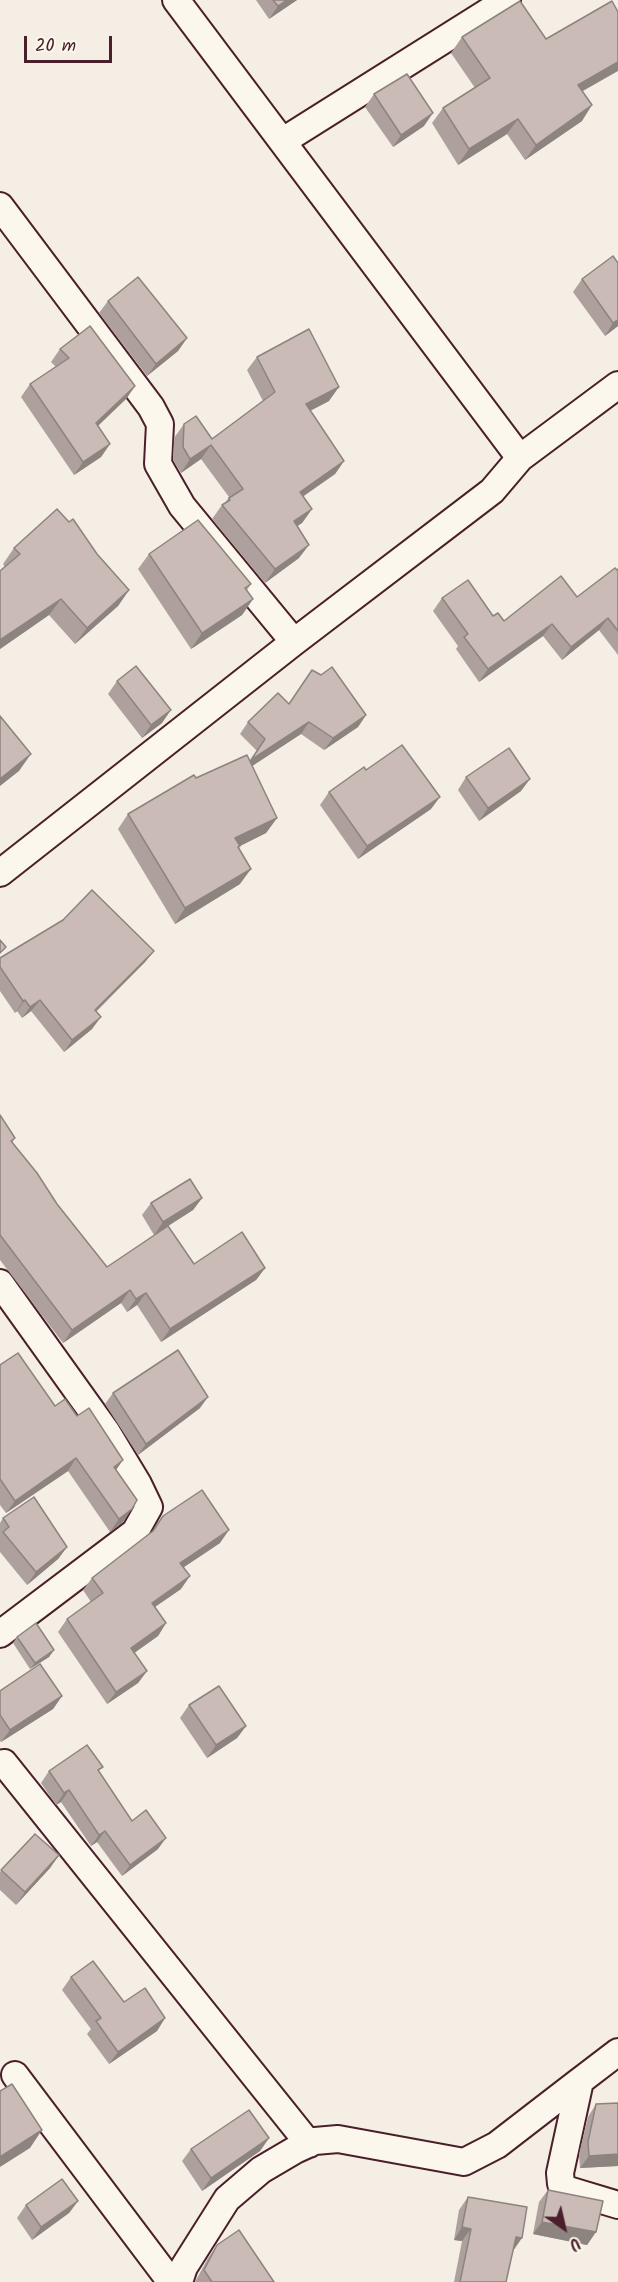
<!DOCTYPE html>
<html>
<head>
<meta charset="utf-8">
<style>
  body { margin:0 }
  #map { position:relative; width:618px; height:2282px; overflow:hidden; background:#f4eee4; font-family:Kalam,sans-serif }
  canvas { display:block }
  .north { position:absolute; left:534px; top:2198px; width:60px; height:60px; -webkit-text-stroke:4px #fbf7ec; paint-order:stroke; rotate:146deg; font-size:16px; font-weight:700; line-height:24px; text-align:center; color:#4a1f2b }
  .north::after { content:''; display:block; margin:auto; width:21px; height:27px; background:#4a1f2b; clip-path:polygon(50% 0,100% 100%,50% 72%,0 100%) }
  .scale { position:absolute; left:24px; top:36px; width:88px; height:27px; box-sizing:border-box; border:3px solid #4a1f2b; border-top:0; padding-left:8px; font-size:18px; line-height:21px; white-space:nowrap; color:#4a1f2b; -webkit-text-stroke:4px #fbf7ec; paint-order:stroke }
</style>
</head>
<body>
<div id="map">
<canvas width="618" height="2282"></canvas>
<div class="north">U</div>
<div class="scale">20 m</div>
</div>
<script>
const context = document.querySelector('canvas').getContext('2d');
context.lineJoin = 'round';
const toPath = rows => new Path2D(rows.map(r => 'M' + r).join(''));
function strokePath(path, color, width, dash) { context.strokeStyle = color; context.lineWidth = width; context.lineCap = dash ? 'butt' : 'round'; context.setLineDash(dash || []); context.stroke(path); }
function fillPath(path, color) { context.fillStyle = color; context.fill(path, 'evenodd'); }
const minor = toPath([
  [176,0,520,458],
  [283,141,507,0],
  [0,206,151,407,160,424,158,464,182,506,294,642],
  [0,873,294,642,492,491,520,458,618,385],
  [0,1283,106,1431,138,1484,149,1507,135,1532,0,1634],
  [4,1763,309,2144],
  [618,2052,580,2081,560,2173,561,2184,565,2189,618,2205],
  [15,2075,171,2282],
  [179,2282,184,2267,227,2199,261,2170,295,2150,315,2141,338,2139,464,2162,497,2145,580,2081]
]);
const wall = toPath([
  [256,0,297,0,269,19],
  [462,37,583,91,582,121,525,160,507,134,458,165,432,123,443,108,475,88,451,53],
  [374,94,424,126,393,147,365,107],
  [582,279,618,326,605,336,573,292],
  [108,301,187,338,178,351,147,376,99,313],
  [60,349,135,386,126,399,98,426,110,444,101,457,74,475,21,397,30,384,56,367,51,362],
  [257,357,329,401,310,411,344,461,335,474,303,496,312,509,302,523,297,526,299,558,265,583,212,519,222,505,225,503,229,497,201,459,181,473,173,460,174,438,184,424,212,439,263,401,247,370],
  [14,548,97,554,129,590,118,606,75,644,49,615,0,649,0,571,5,567,3,564],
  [149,554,251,584,247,590,253,599,242,615,191,649,138,569],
  [618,569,618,655,599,630,562,660,543,636,479,682,456,649,458,646,433,611,442,598,493,616,504,621,577,597],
  [117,681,162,723,142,738,108,694],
  [288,704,366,715,358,727,324,750,301,734,252,766,277,818,266,833,240,846,238,848,240,884,175,924,118,829,128,814,196,778,250,761,257,751,240,734,248,722],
  [366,770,431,809,358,859,320,805,329,792],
  [466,777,521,791,479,821,458,790],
  [154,951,145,962,96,1012,92,1029,64,1052,31,1011,22,1018,17,1011,15,1013,0,991,0,958],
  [0,1115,15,1138,12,1143,57,1204,107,1267,154,1235,142,1215,151,1203,202,1198,193,1210,168,1226,194,1264,265,1268,256,1280,161,1342,137,1305,127,1312,121,1303,63,1343,0,1260],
  [0,1365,55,1406,116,1470,123,1522,110,1532,68,1471,6,1513,0,1505],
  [113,1393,200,1408,138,1455,105,1404],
  [163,1516,220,1543,184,1567,181,1589,155,1607,166,1623,158,1636,134,1653,147,1671,138,1683,107,1704,58,1632,67,1619,91,1602,83,1590,92,1578,152,1532],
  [3,1518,67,1547,58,1559,27,1585,0,1552,0,1523],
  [17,1637,54,1650,49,1657,30,1669,13,1643],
  [0,1691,62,1696,53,1709,1,1742,0,1741],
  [189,1705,246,1726,237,1738,207,1758,180,1718],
  [49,1771,99,1772,132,1821,158,1849,122,1876,97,1842,91,1846,61,1802,56,1805,41,1783],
  [35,1834,59,1855,50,1868,16,1905,0,1890,0,1872],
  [71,1977,124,2002,165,2018,157,2031,109,2064,87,2034,91,2029,62,1990],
  [596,2104,618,2166,580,2168,579,2154,588,2117],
  [269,2138,260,2151,202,2191,182,2161,191,2149],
  [548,2190,596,2232,587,2245,533,2234,539,2202],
  [468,2197,513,2251,506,2282,454,2282,462,2241,454,2240,459,2210],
  [78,2201,69,2213,32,2240,17,2218,26,2205],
  [217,2245,274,2282,195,2282,208,2258]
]);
const shadedWall = toPath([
  [287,0,297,0,269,19,278,6],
  [618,62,618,71,567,100,578,85],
  [592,105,582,121,525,160,536,145],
  [433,113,424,126,393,147,401,135],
  [518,119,507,134,458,165,469,149],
  [618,320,618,326,605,336,613,323],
  [187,338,178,351,147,376,156,364],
  [135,386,126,399,87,436,96,423],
  [339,387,329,401,296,418,306,404],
  [110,444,101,457,74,475,83,462],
  [211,445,201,459,181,473,190,459],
  [344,461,335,474,291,505,300,492],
  [312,509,302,523,284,535,294,521],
  [309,545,299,558,265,583,275,569],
  [129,590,118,606,75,644,87,628],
  [61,599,49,615,0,649,0,640],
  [253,599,242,615,191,649,202,633],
  [608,618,599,630,562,660,571,647],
  [552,624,543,636,479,682,488,669],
  [171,710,162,723,142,738,151,725],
  [366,715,358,727,324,750,333,738],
  [309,722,301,734,243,772,251,760],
  [31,754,19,771,0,786,0,779],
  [530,779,521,791,479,821,488,808],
  [440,797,431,809,358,859,367,846],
  [277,818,266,833,240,846,230,861,235,838],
  [251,869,240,884,175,924,185,908],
  [154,951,145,962,86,1021,95,1010],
  [25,1000,17,1011,15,1013,23,1001],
  [40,1000,31,1011,22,1018,30,1007],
  [101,1017,92,1029,64,1052,72,1040],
  [202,1198,193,1210,154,1235,163,1222],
  [265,1268,256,1280,161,1342,170,1329],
  [130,1290,121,1303,63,1343,72,1330],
  [146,1293,137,1305,127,1312,136,1299],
  [208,1397,200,1408,138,1455,146,1444],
  [76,1458,68,1471,6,1513,15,1501],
  [123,1460,114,1473,114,1467],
  [132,1509,123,1522,110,1532,119,1519],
  [229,1530,220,1543,172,1575,180,1563],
  [67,1547,58,1559,27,1585,36,1572],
  [190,1576,181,1589,143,1615,152,1603],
  [166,1623,158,1636,123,1661,131,1648],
  [54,1650,49,1657,30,1669,35,1663],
  [147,1671,138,1683,107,1704,116,1692],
  [62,1696,53,1709,1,1742,10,1730],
  [246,1726,237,1738,207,1758,216,1745],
  [69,1790,61,1802,56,1805,64,1793],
  [105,1831,97,1842,91,1846,99,1835],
  [166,1838,158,1849,122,1876,130,1865],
  [59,1855,50,1868,16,1905,25,1892],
  [165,2018,157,2031,109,2064,118,2052],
  [42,2130,30,2148,0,2167,0,2157],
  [269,2138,260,2151,202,2191,211,2178],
  [618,2154,618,2166,580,2168,589,2156],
  [78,2201,69,2213,32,2240,41,2227],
  [542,2222,596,2232,587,2245,533,2234],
  [462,2227,471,2229,462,2241,454,2240],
  [516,2237,522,2238,513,2251]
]);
const building = toPath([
  [273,0,287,0,278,6,273,0],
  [520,1,546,39,612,1,618,12,618,62,578,85,592,105,536,145,518,119,469,149,443,108,490,78,462,37,520,1],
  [407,74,433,113,401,135,374,94,407,74],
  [613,256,618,263,618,320,613,323,582,279,613,256],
  [138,277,187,338,156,364,108,301,138,277],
  [90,326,135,386,96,423,110,444,83,462,30,384,69,358,60,349,90,326],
  [309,329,339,387,306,404,344,461,300,492,312,509,294,521,309,545,275,569,222,505,230,500,229,498,243,489,211,445,190,459,183,447,184,424,196,416,212,439,275,392,257,357,309,329],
  [57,509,69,522,73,519,97,554,129,590,87,628,61,599,0,640,0,571,20,554,14,548,57,509],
  [198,520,251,584,245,588,253,599,202,633,149,554,198,520],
  [615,568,617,570,618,569,618,631,608,618,571,647,552,624,488,669,464,637,468,634,442,598,468,580,493,616,498,613,504,621,561,576,577,597,615,568],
  [136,666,171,710,151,725,117,681,136,666],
  [332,667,366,715,333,738,309,722,251,760,265,739,248,722,278,693,289,704,312,670,321,675,332,667],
  [0,716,31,754,0,779,0,716],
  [402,745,440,797,367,846,329,792,364,767,366,770,402,745],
  [509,748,530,779,488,808,466,777,509,748],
  [247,755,277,818,235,838,240,846,238,847,251,869,185,908,128,814,194,775,196,778,247,755],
  [92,890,154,951,95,1010,101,1017,72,1040,40,1000,30,1007,25,1000,23,1001,0,967,0,958,63,920,92,890],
  [0,940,6,947,0,953,0,940],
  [0,1115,15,1138,11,1141,37,1173,57,1204,107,1267,168,1226,194,1264,242,1232,265,1268,170,1329,146,1293,136,1299,130,1290,72,1330,0,1235,0,1115],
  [190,1179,202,1198,163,1222,151,1203,190,1179],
  [178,1350,208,1397,146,1444,113,1393,178,1350],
  [18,1353,55,1406,65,1399,77,1416,89,1408,123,1460,114,1467,137,1500,132,1509,119,1519,76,1458,15,1501,0,1479,0,1365,18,1353],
  [202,1490,229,1530,180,1563,190,1576,152,1603,166,1623,131,1648,147,1671,116,1692,67,1619,103,1593,92,1578,153,1531,163,1516,202,1490],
  [34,1497,67,1547,36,1572,3,1532,9,1527,3,1518,34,1497],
  [36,1623,54,1650,35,1663,17,1637,36,1623],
  [40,1664,62,1696,10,1730,0,1715,0,1691,40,1664],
  [219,1686,246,1726,216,1745,189,1705,219,1686],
  [87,1745,103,1767,98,1770,132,1821,146,1810,166,1838,130,1865,105,1831,99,1835,69,1790,64,1793,49,1771,87,1745],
  [35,1834,59,1855,25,1892,1,1870,35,1834],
  [93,1961,124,2002,145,1988,165,2018,118,2052,96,2021,101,2018,71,1977,93,1961],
  [12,2084,42,2130,0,2157,0,2091,12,2084],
  [618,2103,618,2154,589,2156,588,2142,596,2104,618,2103],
  [249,2110,269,2138,211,2178,191,2149,249,2110],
  [62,2179,78,2201,41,2227,26,2205,62,2179],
  [548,2190,603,2201,596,2232,542,2222,548,2190],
  [468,2197,527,2207,522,2238,516,2237,506,2282,460,2282,471,2229,462,2227,468,2197],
  [239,2230,274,2282,212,2282,204,2270,217,2245,239,2230]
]);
strokePath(minor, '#4a1f2b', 30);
strokePath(minor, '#fbf7ec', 26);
fillPath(wall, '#aea19d');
fillPath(shadedWall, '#8d837f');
fillPath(building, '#cabbb6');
strokePath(building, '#8d837f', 1.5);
</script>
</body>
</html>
